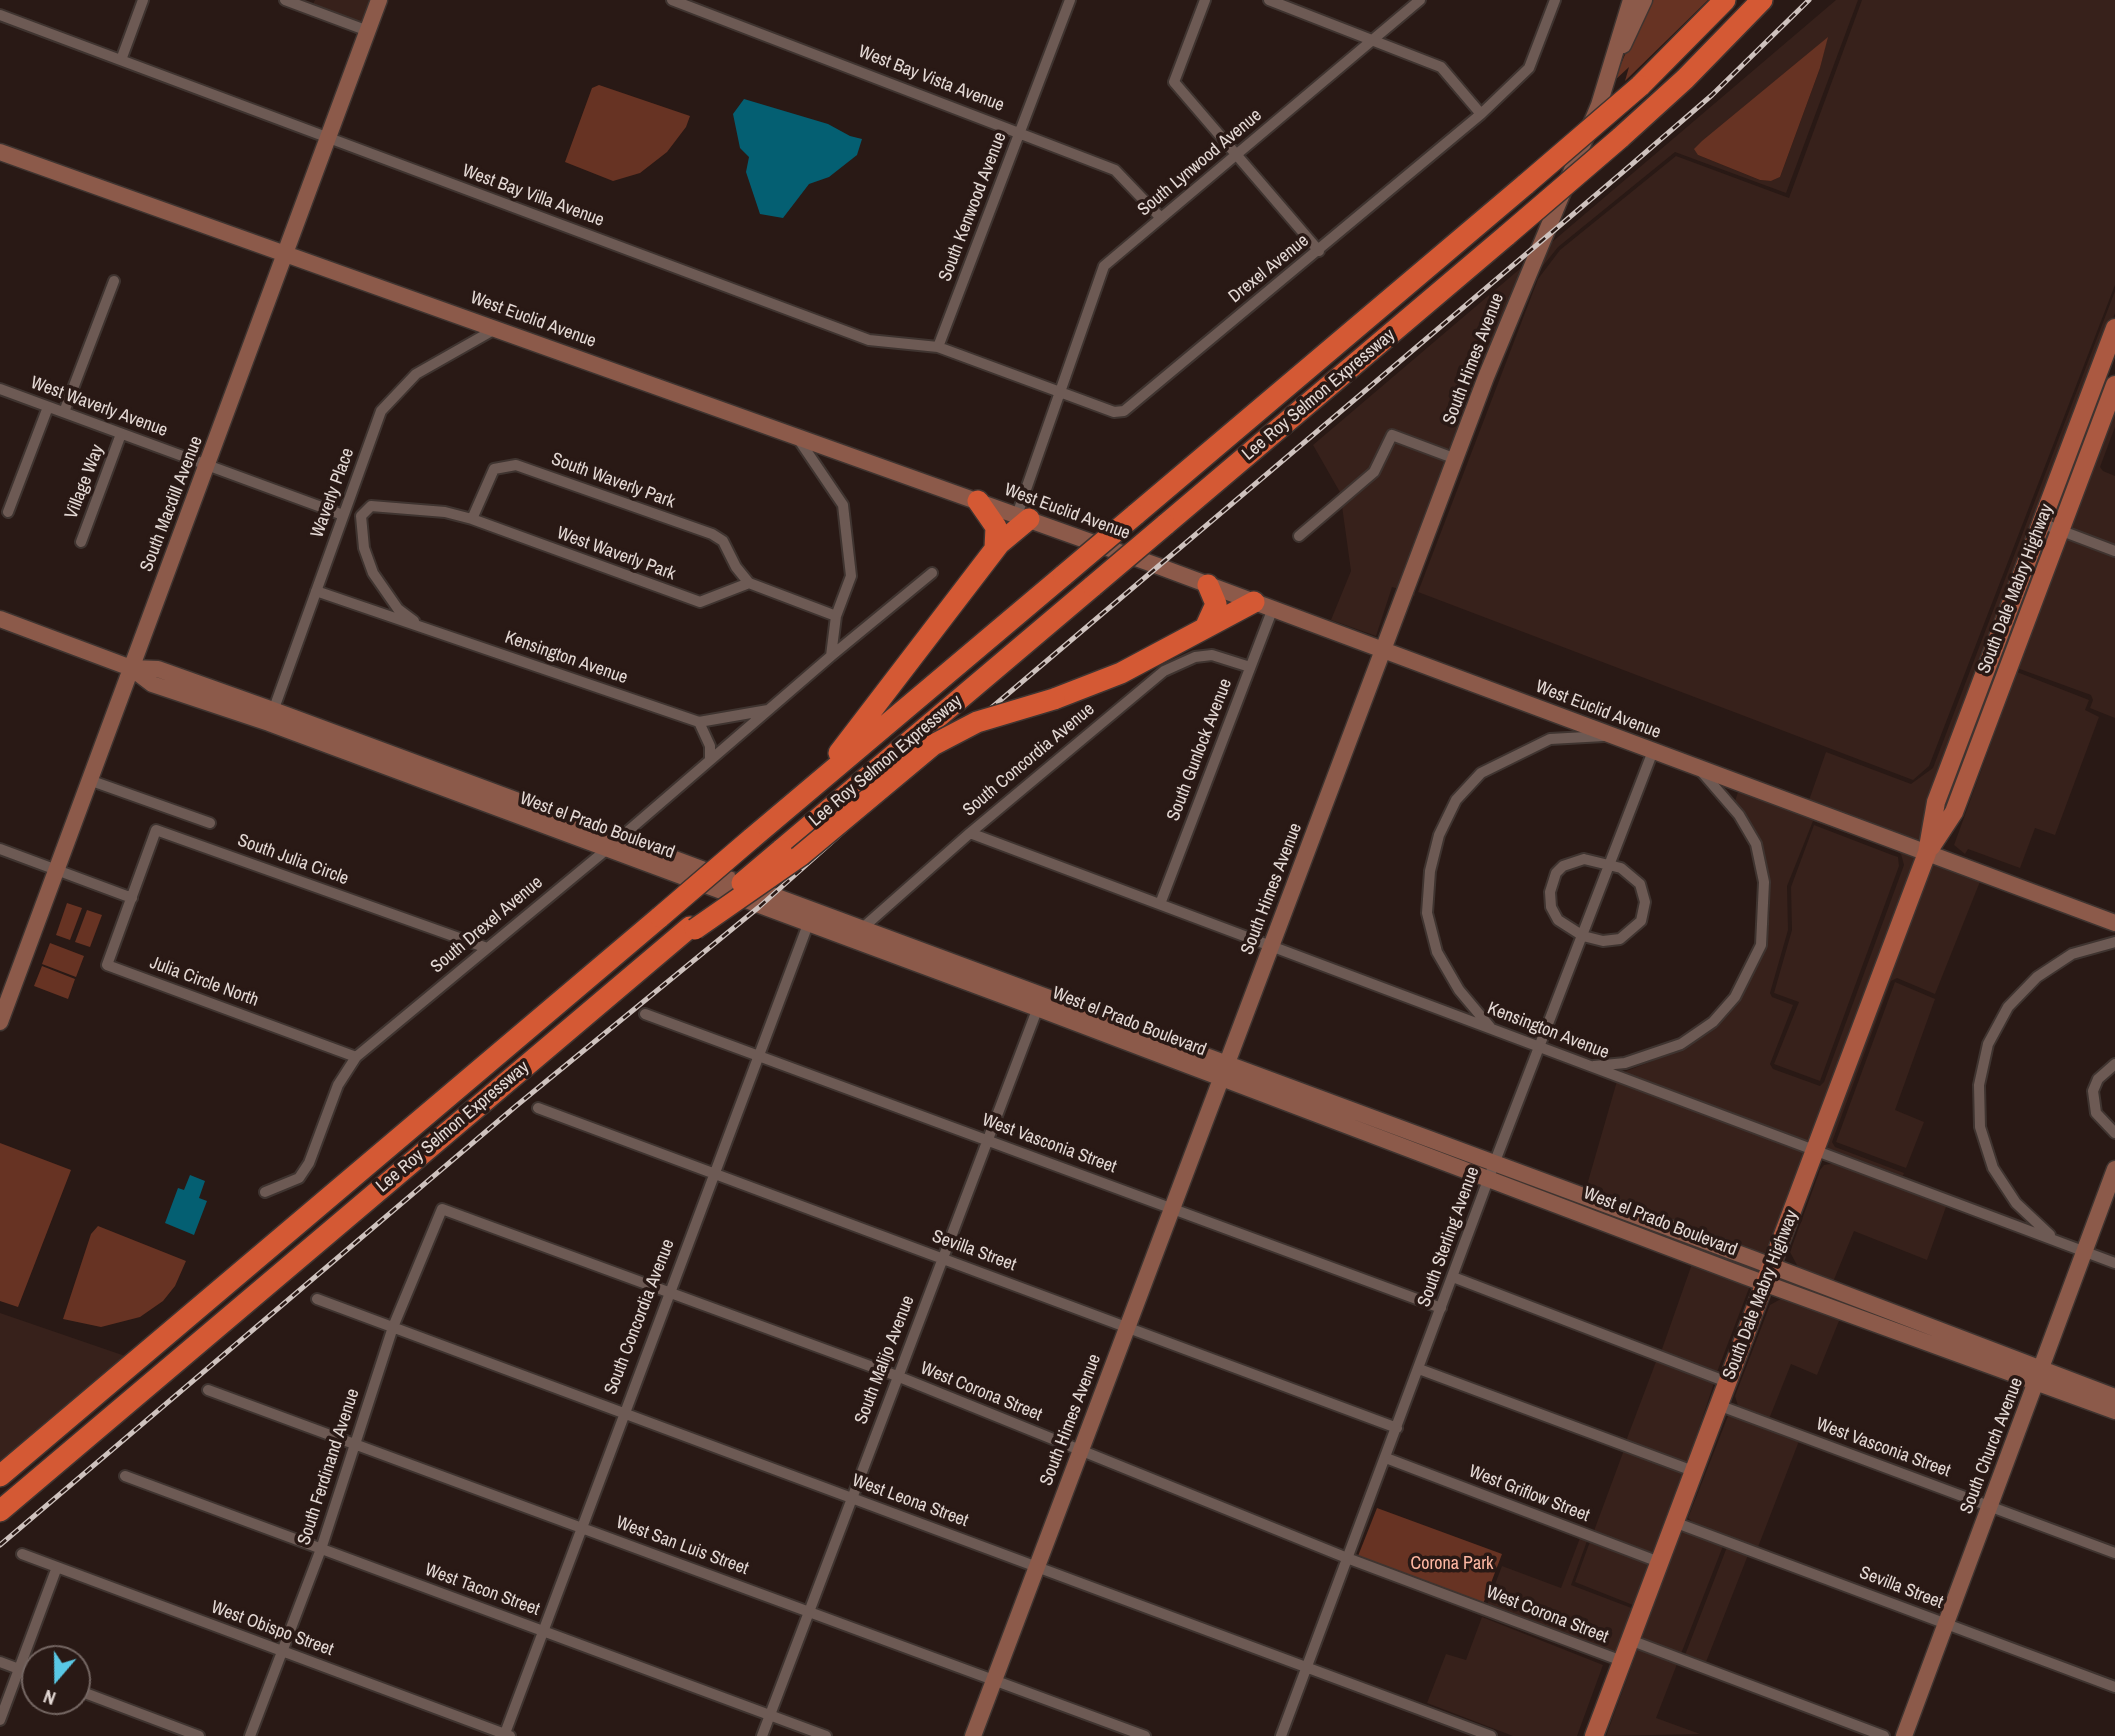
<!DOCTYPE html>
<html>
<head>
<meta charset="utf-8">
<style>
  body { margin:0 }
  #map { position:relative; width:2115px; height:1736px; overflow:hidden; background:#291915; font-family:"Archivo Narrow",sans-serif }
  canvas { display:block }
  .north { position:absolute; left:21px; top:1645px; width:70px; height:70px; box-sizing:border-box; background:#291915; border:2px solid #746662; border-radius:50%; rotate:200deg; font-size:19px; font-weight:700; line-height:28px; text-align:center; color:#e4d9d5 }
  .north::after { content:''; display:block; margin:auto; width:24px; height:32px; background:#59c8e5; clip-path:polygon(50% 0,100% 100%,50% 72%,0 100%) }
</style>
</head>
<body>
<div id="map">
<canvas width="2115" height="1736"></canvas>
<div class="north">N</div>
</div>
<script>
const context = document.querySelector('canvas').getContext('2d');
context.lineJoin = 'round';
function fillPath(path, color) { context.fillStyle = color; context.fill(path, 'evenodd'); }
const toPath = rows => new Path2D(rows.map(r => 'M' + r).join(''));
function strokePath(path, color, width, dash) { context.strokeStyle = color; context.lineWidth = width; context.lineCap = dash ? 'butt' : 'round'; context.setLineDash(dash || []); context.stroke(path); }
function write(font, color, halo, rows, align = 'center') {
  context.font = font + ' "Archivo Narrow",sans-serif'; context.lineWidth = 7; context.setLineDash([]); context.textBaseline = 'middle'; context.strokeStyle = halo; context.fillStyle = color; for (const [text, x, y, turn = 0] of rows) {
    context.save(); context.translate(x, y); context.rotate((+turn || 0) * Math.PI / 180); context.textAlign = isNaN(turn) ? turn : align; if (halo) context.strokeText(text, 0, 0); context.fillText(text, 0, 0); context.restore();
  }
}
const built = toPath([
  [315,0,374,0,365,24,313,4],
  [1836,0,1858,0,1786,193,1675,152,1558,247,1534,277,1414,590,1415,596,1411,594,1545,248],
  [1827,38,1820,68,1780,177,1771,181,1760,180,1698,155],
  [1862,0,2115,0,2115,285,1929,766,1913,780,1418,592,1538,279,1560,250,1676,156,1789,198],
  [1528,262,1454,452,1394,429,1388,432,1370,469,1341,494,1313,445],
  [2115,291,2115,313,1923,846,1808,803,1826,752,1911,784,1933,768],
  [2115,398,2115,427,2100,467,2103,471,2115,476,2115,545,2066,527],
  [1394,441,1450,463,1402,590,1392,587,1376,636,1331,620,1351,571,1342,506],
  [2044,530,2053,534,1949,810,1936,830,1941,803],
  [2062,537,2115,557,2115,718,2090,708,2093,700,2091,695,2017,668],
  [2017,672,2089,700,2085,710,2099,717,2055,835,2035,828,2020,868,1968,849,1965,854,1954,845],
  [1739,789,1920,857,1813,1143,1624,1072,1683,1049,1716,1026,1739,999,1766,947,1770,912,1766,862,1760,841,1735,801],
  [1813,821,1894,850,1901,854,1904,865,1824,1082,1820,1086,1773,1069,1770,1064,1793,1005,1772,997,1770,993,1788,930,1787,886],
  [1814,825,1892,855,1898,857,1899,866,1820,1081,1774,1064,1799,1002,1774,993,1792,930,1791,887],
  [1930,860,1981,879,1935,994,1897,978,1891,981,1832,1142,1835,1147,1904,1173,1903,1176,1823,1146],
  [1895,982,1935,999,1895,1110,1924,1122,1906,1168,1836,1142],
  [1617,1081,1809,1153,1769,1259,1585,1192],
  [1836,1163,1947,1204,1927,1260,1854,1231,1833,1282,1799,1269,1790,1252,1820,1170,1824,1165],
  [1693,1261,1751,1283,1717,1372,1661,1352],
  [1786,1296,1841,1316,1817,1375,1791,1364,1769,1419,1738,1406,1735,1396,1770,1305],
  [0,1313,128,1357,0,1466],
  [1657,1359,1714,1383,1687,1464,1626,1441],
  [1728,1416,1744,1418,1799,1441,1758,1547,1695,1524,1688,1518],
  [1624,1450,1682,1474,1633,1605,1575,1582],
  [1683,1532,1723,1546,1656,1718,1700,1734,1606,1736,1679,1537],
  [1580,1538,1587,1541,1571,1585,1634,1609,1619,1655,1487,1605,1502,1566,1561,1588],
  [1727,1547,1748,1555,1706,1662,1685,1655],
  [1482,1617,1603,1665,1577,1736,1513,1736,1427,1703,1446,1654,1466,1660]
]);
const green = toPath([
  [1649,0,1708,0,1625,81,1629,67,1613,82],
  [1828,37,1820,68,1780,177,1771,181,1760,180,1698,155,1694,149,1702,141],
  [599,85,690,116,686,127,667,152,640,173,613,181,565,162,592,88],
  [67,903,82,908,70,940,56,935],
  [87,910,102,915,90,947,75,942],
  [50,943,84,956,76,977,42,964],
  [42,966,75,979,68,999,34,986],
  [0,1143,71,1170,18,1307,0,1301],
  [98,1226,186,1261,175,1286,163,1301,140,1317,101,1327,63,1319,91,1234],
  [1377,1508,1502,1554,1483,1604,1358,1556]
]);
const water = toPath([
  [744,99,828,124,850,136,862,139,857,155,829,177,809,184,783,218,760,214,746,172,749,157,740,148,733,114],
  [190,1175,205,1181,199,1198,207,1201,194,1235,165,1223,178,1188,184,1190]
]);
const street = toPath([
  [285,0,368,31],
  [672,0,1115,170,1161,218],
  [1205,0,1174,82,1319,251],
  [1269,0,1441,67,1481,114],
  [0,15,869,340,938,347,1114,412,1124,411,1481,114,1529,68,1555,0],
  [121,60,143,0],
  [938,347,1070,0],
  [0,389,343,515],
  [64,412,114,281],
  [8,512,48,407],
  [1017,515,1104,266,1420,0],
  [361,516,371,506,445,512,472,519,700,602,749,583],
  [361,516,364,548,373,573,398,609,414,621],
  [472,519,494,469,516,465,712,534,723,541,736,567,749,583],
  [2041,523,2115,551],
  [1299,536,1374,472,1392,435,1456,459],
  [81,542,121,434],
  [749,583,836,616],
  [316,591,699,722,768,710],
  [831,656,932,573],
  [272,714,381,411,416,374,497,328],
  [699,722,710,746,710,760],
  [89,780,210,823],
  [970,833,2115,1263],
  [0,849,132,898],
  [1584,859,1621,868,1640,884,1645,902,1641,921,1620,939,1603,941,1583,936,1558,920,1551,907,1550,892,1556,873,1563,866,1584,859],
  [1160,904,1273,608],
  [858,932,970,833,1164,671,1195,657,1212,655,1250,667],
  [645,1014,1441,1308],
  [1490,1027,1459,990,1437,952,1427,913,1430,871,1439,835,1456,800,1481,773,1550,739,1604,736],
  [356,1057,107,965,156,830,487,948],
  [2115,1064,2098,1079,2093,1091,2096,1113,2115,1133],
  [1594,1066,1625,1063,1681,1044,1713,1022,1735,997,1761,945,1764,882,1756,844,1739,815,1701,771],
  [538,1108,1397,1428],
  [265,1192,299,1178,309,1163,338,1085,356,1057,606,850,831,656,836,616,851,576,843,505,797,437],
  [2050,1235,2016,1203,1993,1168,1980,1127,1979,1085,1988,1044,2008,1007,2037,977,2072,954,2115,942],
  [1453,1277,1727,1382],
  [317,1299,1491,1736],
  [1419,1369,1693,1471],
  [208,1390,1145,1736],
  [1718,1405,2115,1553],
  [1386,1458,1659,1562],
  [125,1476,826,1736],
  [1674,1522,2115,1687],
  [22,1554,510,1736],
  [1630,1640,1884,1736],
  [0,1662,35,1675],
  [77,1690,199,1736],
  [0,1720,57,1567],
  [250,1736,321,1549,393,1327,442,1209,897,1376,1347,1558,1622,1661],
  [504,1736,810,919],
  [762,1736,1040,1002],
  [1281,1736,1494,1164,1653,751]
]);
const secondary = toPath([
  [1623,45,1644,0],
  [0,152,1158,566,2115,923],
  [0,619,131,668,158,669,273,710,1753,1259,2115,1397],
  [131,668,152,684,269,723,1037,1008,1747,1277,2115,1411],
  [0,1022,379,0],
  [973,1736,1486,377,1599,105,1631,0],
  [1904,1736,2115,1169]
]);
const primary = toPath([
  [1931,847,1954,812,2115,385],
  [1594,1736,1927,853,1936,802,2115,328]
]);
const highway = toPath([
  [1640,86,1725,0],
  [1620,138,1685,79,1762,0],
  [978,501,996,527,995,548],
  [1135,515,1526,184],
  [1165,525,1507,235],
  [1206,626,1216,604,1208,585],
  [1054,699,1121,673,1254,602],
  [839,753,999,544,1029,519],
  [751,839,1064,575],
  [781,850,1093,586],
  [0,1476,660,917],
  [0,1511,690,927]
]);
const rail = toPath([
  [0,1545,516,1106,759,907,897,784,957,737,1624,171,1712,95,1809,0]
]);
const highwayBridge = toPath([
  [1526,184,1640,86],
  [1507,235,1620,138],
  [1064,575,1135,515],
  [1093,586,1165,525],
  [742,883,781,850],
  [660,917,751,839],
  [695,929,800,856,933,745,977,722,1054,699]
]);
const streetNames = [
  ["West Bay Vista Avenue",931,79,21],
  ["South Lynwood Avenue",1200,163,-40],
  ["West Bay Villa Avenue",533,196,20],
  ["South Kenwood Avenue",973,207,-69],
  ["Drexel Avenue",1269,269,-39],
  ["West Euclid Avenue",533,320,20],
  ["South Himes Avenue",1474,359,-69],
  ["Lee Roy Selmon Expressway",1319,395,-40],
  ["West Waverly Avenue",99,407,20],
  ["South Waverly Park",613,481,20],
  ["Village Way",85,482,-69],
  ["Waverly Place",333,493,-70],
  ["South Macdill Avenue",172,504,-69],
  ["West Euclid Avenue",1067,512,20],
  ["West Waverly Park",616,554,20],
  ["South Dale Mabry Highway",2016,589,-69],
  ["Kensington Avenue",566,658,19],
  ["West Euclid Avenue",1598,710,21],
  ["South Gunlock Avenue",1200,750,-69],
  ["South Concordia Avenue",1029,760,-40],
  ["Lee Roy Selmon Expressway",886,761,-40],
  ["West el Prado Boulevard",597,826,20],
  ["South Julia Circle",293,860,20],
  ["South Himes Avenue",1272,889,-69],
  ["South Drexel Avenue",487,925,-40],
  ["Julia Circle North",204,982,20],
  ["West el Prado Boulevard",1129,1022,21],
  ["Kensington Avenue",1548,1031,21],
  ["Lee Roy Selmon Expressway",453,1127,-40],
  ["West Vasconia Street",1049,1144,20],
  ["West el Prado Boulevard",1660,1222,21],
  ["South Sterling Avenue",1449,1237,-70],
  ["Sevilla Street",974,1251,20],
  ["South Dale Mabry Highway",1761,1295,-69],
  ["South Concordia Avenue",640,1317,-69],
  ["South Malijo Avenue",885,1360,-69],
  ["West Corona Street",981,1392,22],
  ["South Himes Avenue",1071,1420,-69],
  ["South Church Avenue",1992,1446,-69],
  ["West Vasconia Street",1883,1448,20],
  ["South Ferdinand Avenue",329,1467,-72],
  ["West Griflow Street",1529,1494,21],
  ["West Leona Street",910,1501,20],
  ["West San Luis Street",682,1546,20],
  ["Sevilla Street",1901,1588,21],
  ["West Tacon Street",482,1590,20],
  ["West Corona Street",1547,1615,21],
  ["West Obispo Street",272,1629,20]
];
const parkNames = [
  ["Corona Park",1452,1564]
];
fillPath(built, '#37211b');
fillPath(green, '#673323');
fillPath(water, '#045f72');
strokePath(street, '#3f3430', 14);
strokePath(secondary, '#3f3430', 19);
strokePath(primary, '#3f3430', 21);
strokePath(highway, '#3f3430', 24);
strokePath(street, '#6d5a54', 10);
strokePath(secondary, '#8c5a4a', 16);
strokePath(primary, '#ab5941', 18);
strokePath(highway, '#d45934', 21);
strokePath(rail, '#cec2be', 5);
strokePath(rail, '#291915', 2.5, [8]);
strokePath(highwayBridge, '#3f3430', 24, []);
strokePath(highwayBridge, '#d45934', 21);
write('18px', '#e4d9d5', '#291915', streetNames);
write('18px', '#feb8a3', '#291915', parkNames);
</script>
</body>
</html>
